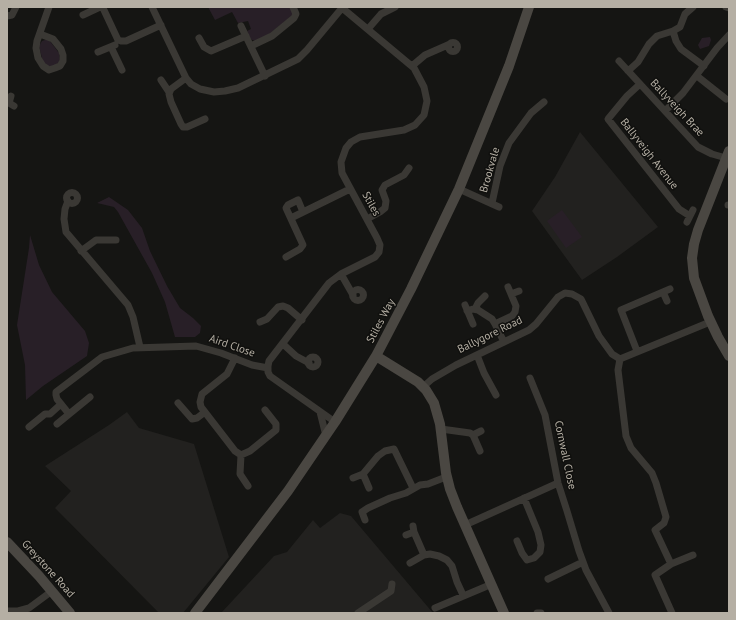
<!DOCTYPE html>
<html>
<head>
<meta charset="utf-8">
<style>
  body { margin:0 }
  #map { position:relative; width:736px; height:620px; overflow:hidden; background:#151513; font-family:"PT Sans",sans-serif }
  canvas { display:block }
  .frame { position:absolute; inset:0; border:8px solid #b5afa4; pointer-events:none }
</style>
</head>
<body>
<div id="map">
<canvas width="736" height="620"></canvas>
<div class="frame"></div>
</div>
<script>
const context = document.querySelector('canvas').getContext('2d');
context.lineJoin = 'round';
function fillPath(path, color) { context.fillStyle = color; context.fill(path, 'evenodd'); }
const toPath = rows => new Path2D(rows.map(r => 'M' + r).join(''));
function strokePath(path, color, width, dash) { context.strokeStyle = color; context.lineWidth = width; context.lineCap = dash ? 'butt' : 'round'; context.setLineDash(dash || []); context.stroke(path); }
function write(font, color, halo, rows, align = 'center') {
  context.font = font + ' "PT Sans",sans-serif'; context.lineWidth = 3; context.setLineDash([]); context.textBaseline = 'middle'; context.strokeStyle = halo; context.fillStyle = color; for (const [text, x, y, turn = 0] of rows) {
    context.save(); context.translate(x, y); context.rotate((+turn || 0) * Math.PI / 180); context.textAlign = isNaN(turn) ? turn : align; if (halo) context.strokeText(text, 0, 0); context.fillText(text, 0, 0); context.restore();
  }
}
const built = toPath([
  [580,132,658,227,617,257,582,280,532,211,555,177],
  [127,412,139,428,194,444,229,557,183,613,159,613,55,508,71,491,45,466,109,425],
  [340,513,351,516,433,613,221,613,274,556,287,552,313,520,320,528]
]);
const green = toPath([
  [208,7,291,7,293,13,292,16,268,35,255,41,250,39,247,31,251,29,248,21,238,23,232,12,215,20],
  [710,37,711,40,709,46,700,49,698,45,702,38],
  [45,40,49,40,59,53,60,61,56,65,48,67,43,62,39,46,42,41],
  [109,197,128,210,142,228,150,251,167,286,180,308,193,318,201,326,200,333,195,337,175,337,165,302,152,273,118,212,114,207,97,203],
  [562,210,582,237,566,248,547,221],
  [30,235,39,265,52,292,85,331,89,343,87,356,43,386,26,400,25,365,17,325,29,248]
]);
const street = toPath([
  [152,7,186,78,191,84,200,89,214,92,225,91,238,88,298,59,307,50,342,8],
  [726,7,729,8],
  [83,15,100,7,103,8,118,40],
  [7,16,12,15,16,7],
  [241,26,265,76],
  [368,29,381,14,395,7],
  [673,31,676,41,681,49,704,66],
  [40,34,53,39,61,49,63,55,63,61,60,66,55,68,49,70,43,66,38,58,36,48,37,41,49,7],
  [199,38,204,47,211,51,246,36],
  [118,40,121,41,126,41,161,25],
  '448.5 47a4.5 4.5 0 1 1 9 0a4.5 4.5 0 1 1-9 0Z',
  [251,46,272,36,294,18,296,14,293,7],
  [111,47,122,70],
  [98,52,115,45],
  [619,61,698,147,712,154,726,158],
  [412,66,425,55,450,44],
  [628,71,638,62,649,44,657,36,673,31,680,27,685,14,693,7],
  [697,76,726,99],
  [186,78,171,89,169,94,171,102,181,124,183,127,187,127,205,119],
  [161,80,169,92],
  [640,84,627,96,608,119,679,209,690,216],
  [11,96,9,103,14,106],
  [665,111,683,93,717,48,729,35],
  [459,189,499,207],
  '66.5 198a5.5 5.5 0 1 1 11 0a5.5 5.5 0 1 1-11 0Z',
  [68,201,65,209,64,219,66,232,128,305,133,317,140,347],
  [492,203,500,166,509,143,531,113,544,102],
  [728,205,729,205],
  [291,218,350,189],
  [367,219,380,212,385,208,386,201,382,190,385,185,404,175,409,168],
  [687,222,693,210],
  [81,251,96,240,116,240],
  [286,257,300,249,303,245,286,208,288,205,298,200,303,212],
  [341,274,353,295],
  '352.5 295a5.5 5.5 0 1 1 11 0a5.5 5.5 0 1 1-11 0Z',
  [663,292,667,301],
  [511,294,519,291],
  [465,305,473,324],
  [475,309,478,303,485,296],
  [467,311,473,309,478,310,492,319,495,324],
  [260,322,267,319,278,307,283,306,288,308,302,320],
  [504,342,495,324,512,316,515,312,516,306,508,287],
  [283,344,296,356,309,363],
  [637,351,621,310,670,289],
  [477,355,484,373,496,395],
  '308 362a5 5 0 1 1 10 0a5 5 0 1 1-10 0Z',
  [235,358,227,374,202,394,200,402,201,407,235,451,241,455,250,451,276,430,276,424,265,410],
  [620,359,618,370,626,436,631,448,652,473,656,483,666,517,664,523,655,530,671,564,655,575,672,613],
  [530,378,545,415,558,483,567,511,579,551,586,570,609,613],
  [423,387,432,379,456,365,529,330,536,324,558,297,565,293,572,294,581,299,599,336,612,354,620,359,710,322],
  [178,403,192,419,197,418,205,412],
  [320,412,326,436],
  [69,414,57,399,56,395,56,392,102,357,133,348,196,346,221,353,252,365,268,368],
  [335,422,270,376,268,372,268,366,269,361,329,283,341,274,375,257,379,252,380,245,377,238,342,173,341,162,346,148,351,142,360,137,404,130,415,125,424,115,427,101,424,87,414,68,341,7],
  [57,424,90,397],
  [29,427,45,414,50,414,61,404],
  [441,429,470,433,473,435,480,451],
  [473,435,481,431],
  [241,455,240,474,248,486],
  [363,474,369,488],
  [353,478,363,474,378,456,385,451,394,449,413,488],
  [365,520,362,512,368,508,390,498,406,493,420,485,428,484,446,477],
  [465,525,558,483],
  [413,526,414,532,424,555],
  [406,535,414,532],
  [517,541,522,553,527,560,534,558,540,552,541,545,538,532,524,498],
  [410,563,424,555,430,554,439,556,447,560,452,566,457,582,463,595],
  [671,564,693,555],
  [548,579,583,562],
  [435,608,492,584],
  [7,611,18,611,29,608,52,591],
  [358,613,391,591,392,584],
  [537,613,541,613]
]);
const secondary = toPath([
  [729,151,698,230,694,244,692,258,694,278,708,316,718,337,729,356],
  [376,356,418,382,426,390,434,403,440,424,446,473,450,489,457,507,504,613],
  [7,542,39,576,70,613],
  [195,613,288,491,335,422,376,356,411,289,459,189,509,66,529,7]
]);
const streetNames = [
  ["Ballyveigh Brae",677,108,47],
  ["Ballyveigh Avenue",649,154,52],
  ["Brookvale",490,170,-74],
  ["Stiles",371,204,61],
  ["Stiles Way",381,321,-62],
  ["Ballygore Road",490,335,-26],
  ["Aird Close",232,346,19],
  ["Cornwall Close",565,455,78],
  ["Greystone Road",48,569,48]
];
fillPath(built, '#22211f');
fillPath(green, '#281f27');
strokePath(street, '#3a3834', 7);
strokePath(secondary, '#4a4742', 10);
write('11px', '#b5afa4', '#10100e', streetNames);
</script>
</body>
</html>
